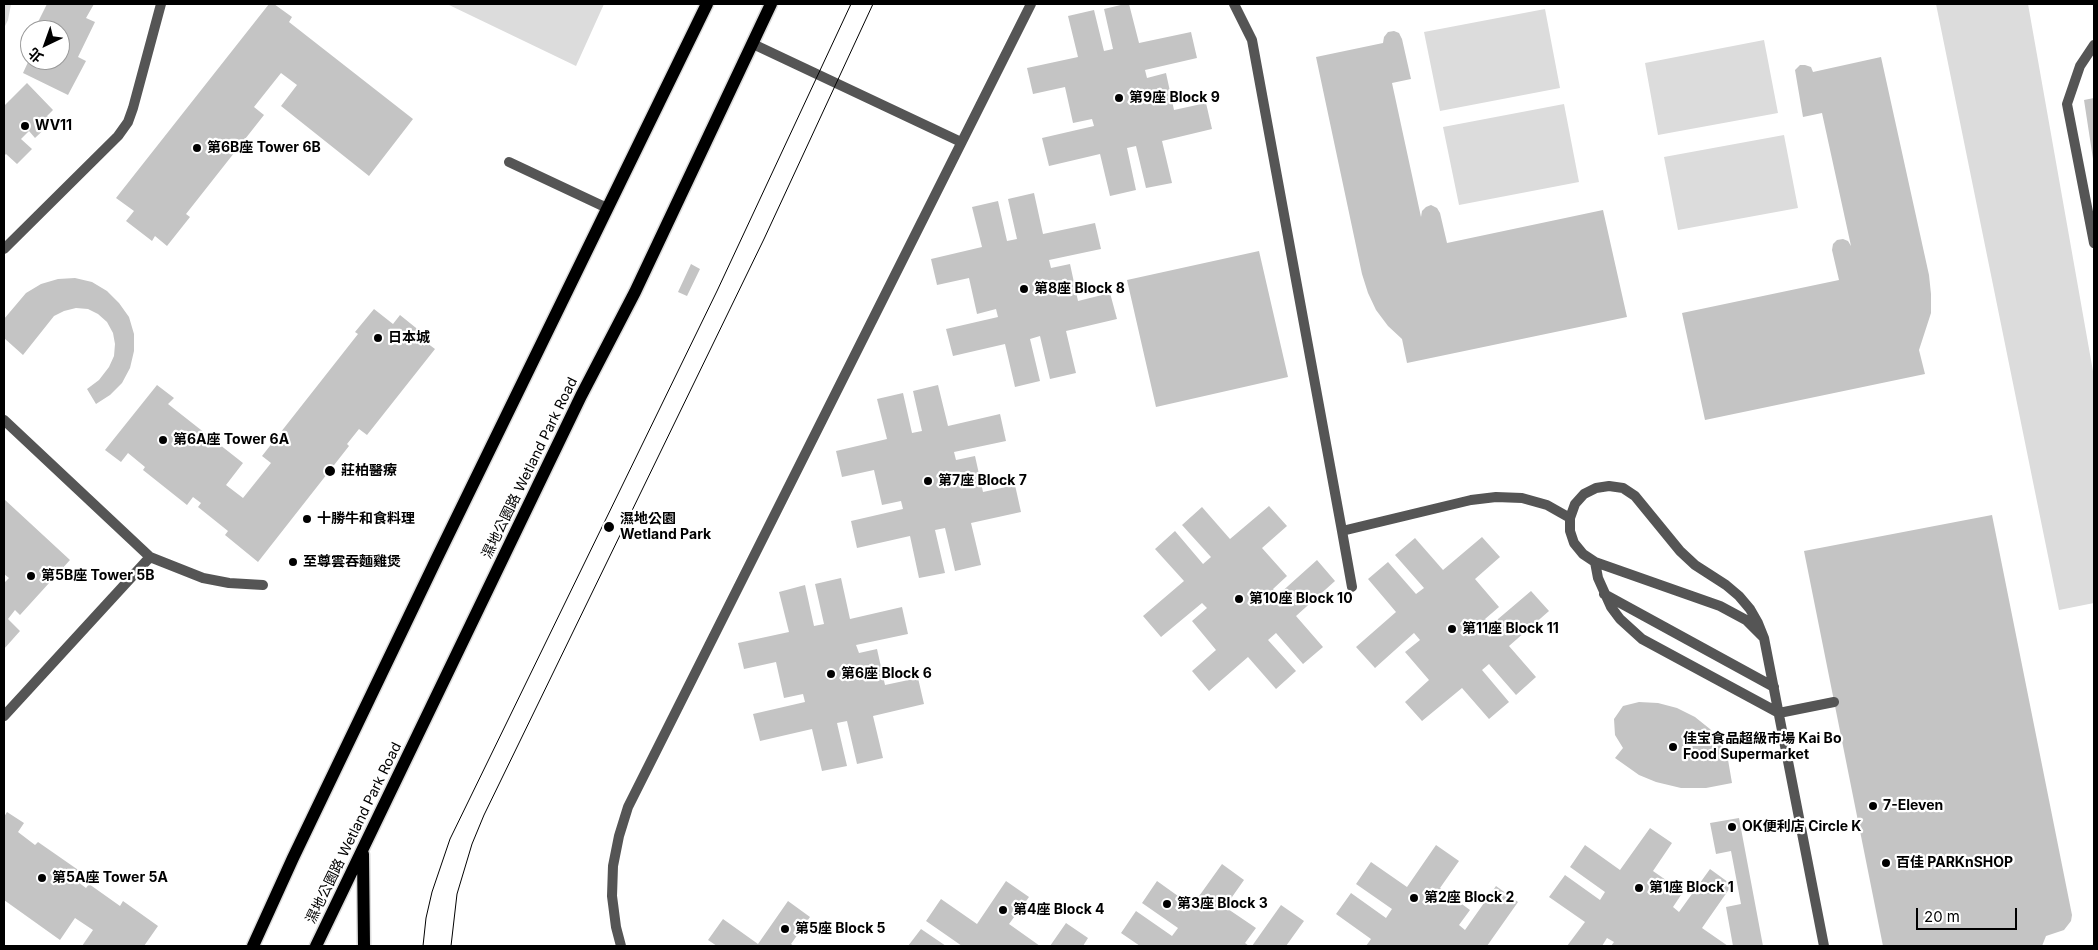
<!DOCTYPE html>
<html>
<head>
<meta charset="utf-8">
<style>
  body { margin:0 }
  #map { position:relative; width:2098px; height:950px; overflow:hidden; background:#fff; font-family:Inter,"Noto Sans TC",sans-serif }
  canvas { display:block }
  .frame { position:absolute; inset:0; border:5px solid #000; pointer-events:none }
  .north { position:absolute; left:20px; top:20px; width:50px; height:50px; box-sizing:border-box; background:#fff; border:1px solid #999; border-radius:50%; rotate:222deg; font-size:14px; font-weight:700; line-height:20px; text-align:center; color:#000 }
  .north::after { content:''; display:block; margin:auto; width:18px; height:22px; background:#000; clip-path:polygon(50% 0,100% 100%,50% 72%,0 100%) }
  .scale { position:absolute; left:1916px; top:908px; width:101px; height:22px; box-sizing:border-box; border:2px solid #000; border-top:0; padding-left:6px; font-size:15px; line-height:18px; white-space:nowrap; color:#000; -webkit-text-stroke:4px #fff; paint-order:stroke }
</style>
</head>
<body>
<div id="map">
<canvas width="2098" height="950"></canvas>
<div class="frame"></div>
<div class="north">北</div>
<div class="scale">20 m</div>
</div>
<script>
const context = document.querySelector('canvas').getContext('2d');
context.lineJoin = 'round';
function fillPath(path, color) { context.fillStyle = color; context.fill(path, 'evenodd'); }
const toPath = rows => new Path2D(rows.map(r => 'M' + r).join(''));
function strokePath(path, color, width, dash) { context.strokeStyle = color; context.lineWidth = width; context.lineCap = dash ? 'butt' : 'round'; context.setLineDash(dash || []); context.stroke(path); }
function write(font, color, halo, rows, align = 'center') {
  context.font = font + ' Inter,"Noto Sans TC",sans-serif'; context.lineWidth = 4.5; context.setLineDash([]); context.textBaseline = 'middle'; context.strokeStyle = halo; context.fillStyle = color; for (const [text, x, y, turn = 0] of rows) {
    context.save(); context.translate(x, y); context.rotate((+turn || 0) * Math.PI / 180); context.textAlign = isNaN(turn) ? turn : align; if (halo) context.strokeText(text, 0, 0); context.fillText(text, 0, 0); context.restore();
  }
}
const green = toPath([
  [4,4,11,4,8,20,4,28],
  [447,4,604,4,576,66],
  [1936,4,2028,4,2094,377,2094,603,2059,610],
  [1545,9,1560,88,1440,111,1424,32],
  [1764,40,1778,113,1658,135,1645,63],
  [1564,104,1579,182,1459,205,1443,127],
  [1784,135,1798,208,1678,230,1664,157]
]);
const building = toPath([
  [47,4,94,4,86,18,95,22,78,57,86,61,68,95,23,73,29,60,60,60,60,30,34,30],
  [269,4,274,4,292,17,289,22,413,119,369,176,281,106,297,85,281,73,254,107,264,115,186,214,190,217,167,246,155,236,152,241,126,221,134,211,116,198],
  [1125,4,1129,4,1139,43,1191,32,1197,58,1145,70,1147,78,1166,73,1174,110,1206,103,1212,129,1162,141,1172,183,1146,188,1136,146,1127,148,1136,190,1110,196,1100,154,1049,166,1042,138,1094,126,1092,119,1073,123,1065,87,1033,94,1027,68,1078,57,1068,16,1094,10,1104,51,1113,49,1104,9],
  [1394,31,1399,33,1402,39,1411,79,1392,83,1421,217,1422,211,1426,207,1431,205,1437,208,1440,213,1447,243,1603,210,1627,317,1407,363,1402,339,1388,326,1376,310,1368,293,1362,274,1316,57,1383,43,1384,37,1388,32],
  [1881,57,1929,275,1931,294,1931,313,1919,350,1925,374,1705,420,1682,313,1839,280,1832,250,1833,244,1837,240,1843,239,1848,241,1851,246,1822,113,1803,117,1795,70,1800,65,1805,65,1811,67,1813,72],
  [27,83,53,110,47,116,52,122,35,138,29,131,21,139,32,149,17,164,6,154,4,156,4,106],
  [2094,98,2094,159,2093,159,2084,100],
  [1034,193,1043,234,1095,223,1101,249,1049,260,1051,268,1070,264,1078,301,1110,293,1117,319,1066,331,1076,373,1050,379,1040,336,1030,339,1040,381,1015,387,1005,344,953,356,946,329,998,317,996,309,977,314,969,278,937,285,931,259,982,247,972,207,998,201,1007,241,1017,239,1008,199],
  [1259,251,1288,377,1156,407,1127,280],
  [691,264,700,269,687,296,678,292],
  [75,278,92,282,107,291,119,303,129,317,134,334,134,351,130,368,122,383,110,395,96,404,87,389,99,380,109,367,114,356,115,344,113,333,107,322,98,314,88,309,76,308,64,311,54,316,23,355,4,338,4,319,26,293,41,284,58,279],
  [374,309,393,324,400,315,426,336,423,340,435,349,367,435,359,429,347,444,349,446,258,562,225,535,228,531,198,507,201,503,193,497,187,505,143,470,145,467,128,453,121,462,105,450,157,385,174,398,168,404,243,463,226,485,243,498,271,463,262,456,358,334,355,332],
  [938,385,948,426,1000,414,1006,441,954,452,956,460,975,456,983,492,1015,485,1021,512,971,523,981,565,955,571,945,528,935,530,945,573,919,578,910,536,857,548,851,521,903,509,901,501,882,505,874,470,842,477,836,451,887,439,877,399,903,393,912,433,922,431,913,391],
  [4,499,70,560,20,615,15,610,8,619,20,631,4,649,4,583,9,578,4,574],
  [1269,506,1287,526,1262,548,1287,576,1273,589,1278,595,1317,560,1335,581,1296,616,1323,647,1303,664,1276,633,1268,640,1296,671,1276,689,1248,657,1209,691,1192,671,1216,650,1192,621,1207,608,1202,603,1161,637,1143,616,1184,581,1155,549,1175,531,1203,564,1211,557,1182,525,1202,507,1230,539],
  [1992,515,2072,915,2071,921,2064,930,2046,936,2042,946,1883,946,1804,551],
  [1482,537,1500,557,1475,579,1499,607,1485,619,1491,625,1531,591,1549,611,1509,646,1536,677,1516,695,1489,664,1482,670,1509,702,1489,719,1462,688,1422,721,1405,702,1429,680,1405,652,1420,640,1414,633,1375,668,1356,647,1396,612,1368,579,1388,562,1416,594,1424,588,1395,555,1415,538,1443,570],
  [841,578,850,619,902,607,908,634,856,645,859,653,877,649,885,685,918,678,924,704,873,716,883,758,857,764,847,721,837,723,847,766,822,771,812,729,760,741,753,714,805,702,803,694,784,698,776,662,744,669,738,643,789,632,779,592,805,585,814,626,824,624,815,584],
  [1639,702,1658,703,1677,708,1695,717,1710,729,1726,748,1732,783,1706,788,1681,788,1656,782,1639,775,1615,758,1623,748,1615,735,1614,719,1623,706],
  [7,812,24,823,18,832,35,845,38,842,84,874,78,882,86,888,89,884,120,906,123,901,158,926,144,946,82,946,93,930,75,918,60,940,4,900,4,817],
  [1739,818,1763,946,1733,946,1726,907,1741,904,1731,851,1716,854,1710,823],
  [1650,828,1672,843,1653,871,1683,892,1673,907,1679,912,1710,869,1732,885,1702,928,1728,946,1611,946,1614,942,1607,938,1602,946,1567,946,1585,922,1549,897,1565,875,1600,900,1605,892,1570,867,1585,845,1620,870],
  [1436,845,1459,861,1440,888,1470,910,1459,925,1465,930,1496,886,1518,902,1487,946,1366,946,1371,939,1336,914,1351,893,1386,918,1392,909,1356,884,1371,862,1407,887],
  [1222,864,1244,880,1225,907,1256,928,1245,943,1249,946,1140,946,1121,933,1136,911,1172,936,1178,928,1142,903,1157,881,1192,906],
  [1006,881,1029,897,1009,924,1040,946,962,946,926,921,941,899,977,924],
  [788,901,810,917,791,944,794,946,717,946,708,940,723,919,758,944],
  [1281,905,1304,921,1286,946,1252,946],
  [1066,923,1088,938,1083,946,1050,946],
  [921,929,946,946,908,946]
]);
const service = toPath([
  [1234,4,1252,40,1342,531,1471,500,1496,497,1522,498,1547,505,1570,518],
  [753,44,961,142],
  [2094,45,2080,66,2067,104,2094,243],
  [509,162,607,208],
  [4,249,118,136,128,122,133,108,161,4],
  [4,420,150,557,203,578,229,583,263,585],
  [1342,531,1352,587],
  [1595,562,1598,578,1611,607,1620,619,1642,639,1779,713,1834,702],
  [1604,594,1774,687],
  [1764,638,1746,620,1720,606,1595,562,1583,554,1574,543,1570,531,1570,518,1575,504,1584,494,1596,488,1609,486,1623,488,1635,496,1680,551,1695,565,1726,585,1739,596,1750,609,1758,623,1764,638,1824,946],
  [4,716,150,557],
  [621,946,616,927,612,896,613,866,619,836,628,807,1031,4]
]);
const primary = toPath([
  [363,854,364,946],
  [253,946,293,858,437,558,707,4],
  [316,946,581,396,635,292,771,4]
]);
const tram = toPath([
  [423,946,426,918,432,892,450,839,717,291,851,4],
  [451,946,457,894,472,844,484,815,764,239,873,4]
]);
const markers = [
  [1119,98,5,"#000"],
  [25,126,5,"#000"],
  [197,148,5,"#000"],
  [1024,289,5,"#000"],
  [378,338,5,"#000"],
  [163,440,5,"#000"],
  [330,471,6,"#000"],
  [928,481,5,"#000"],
  [307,519,5,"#000"],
  [609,527,6,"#000"],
  [293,562,5,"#000"],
  [31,576,5,"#000"],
  [1239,599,5,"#000"],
  [1452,629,5,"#000"],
  [831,674,5,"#000"],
  [1673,747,5,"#000"],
  [1873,806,5,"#000"],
  [1732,827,5,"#000"],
  [1886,863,5,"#000"],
  [42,878,5,"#000"],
  [1639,888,5,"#000"],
  [1414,898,5,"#000"],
  [1167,904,5,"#000"],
  [1003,910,5,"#000"],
  [785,929,5,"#000"]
];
const poiNames = [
  ["第9座 Block 9",1129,98],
  ["WV11",35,126],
  ["第6B座 Tower 6B",207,148],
  ["第8座 Block 8",1034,289],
  ["日本城",388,338],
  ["第6A座 Tower 6A",173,440],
  ["莊柏醫療",341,471],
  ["第7座 Block 7",938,481],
  ["十勝牛和食料理",317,519],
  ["濕地公園",620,519],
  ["Wetland Park",620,535],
  ["至尊雲吞麵雞煲",303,562],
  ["第5B座 Tower 5B",41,576],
  ["第10座 Block 10",1249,599],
  ["第11座 Block 11",1462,629],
  ["第6座 Block 6",841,674],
  ["佳宝食品超級市場 Kai Bo",1683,739],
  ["Food Supermarket",1683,755],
  ["7-Eleven",1883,806],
  ["OK便利店 Circle K",1742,827],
  ["百佳 PARKnSHOP",1896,863],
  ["第5A座 Tower 5A",52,878],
  ["第1座 Block 1",1649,888],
  ["第2座 Block 2",1424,898],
  ["第3座 Block 3",1177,904],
  ["第4座 Block 4",1013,910],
  ["第5座 Block 5",795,929]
];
const streetNames = [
  ["濕地公園路 Wetland Park Road",530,468,-64],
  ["濕地公園路 Wetland Park Road",354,833,-64]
];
fillPath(green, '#dcdcdc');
fillPath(building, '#c4c4c4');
strokePath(primary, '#dbdbdb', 15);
strokePath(service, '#555', 10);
strokePath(primary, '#000', 12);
strokePath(tram, '#000', 1);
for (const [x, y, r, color] of markers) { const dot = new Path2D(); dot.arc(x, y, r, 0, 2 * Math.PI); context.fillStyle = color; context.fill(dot); strokePath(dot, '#fff', 2); }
write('bold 14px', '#000', '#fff', poiNames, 'left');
write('14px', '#000', '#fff', streetNames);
</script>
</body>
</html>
